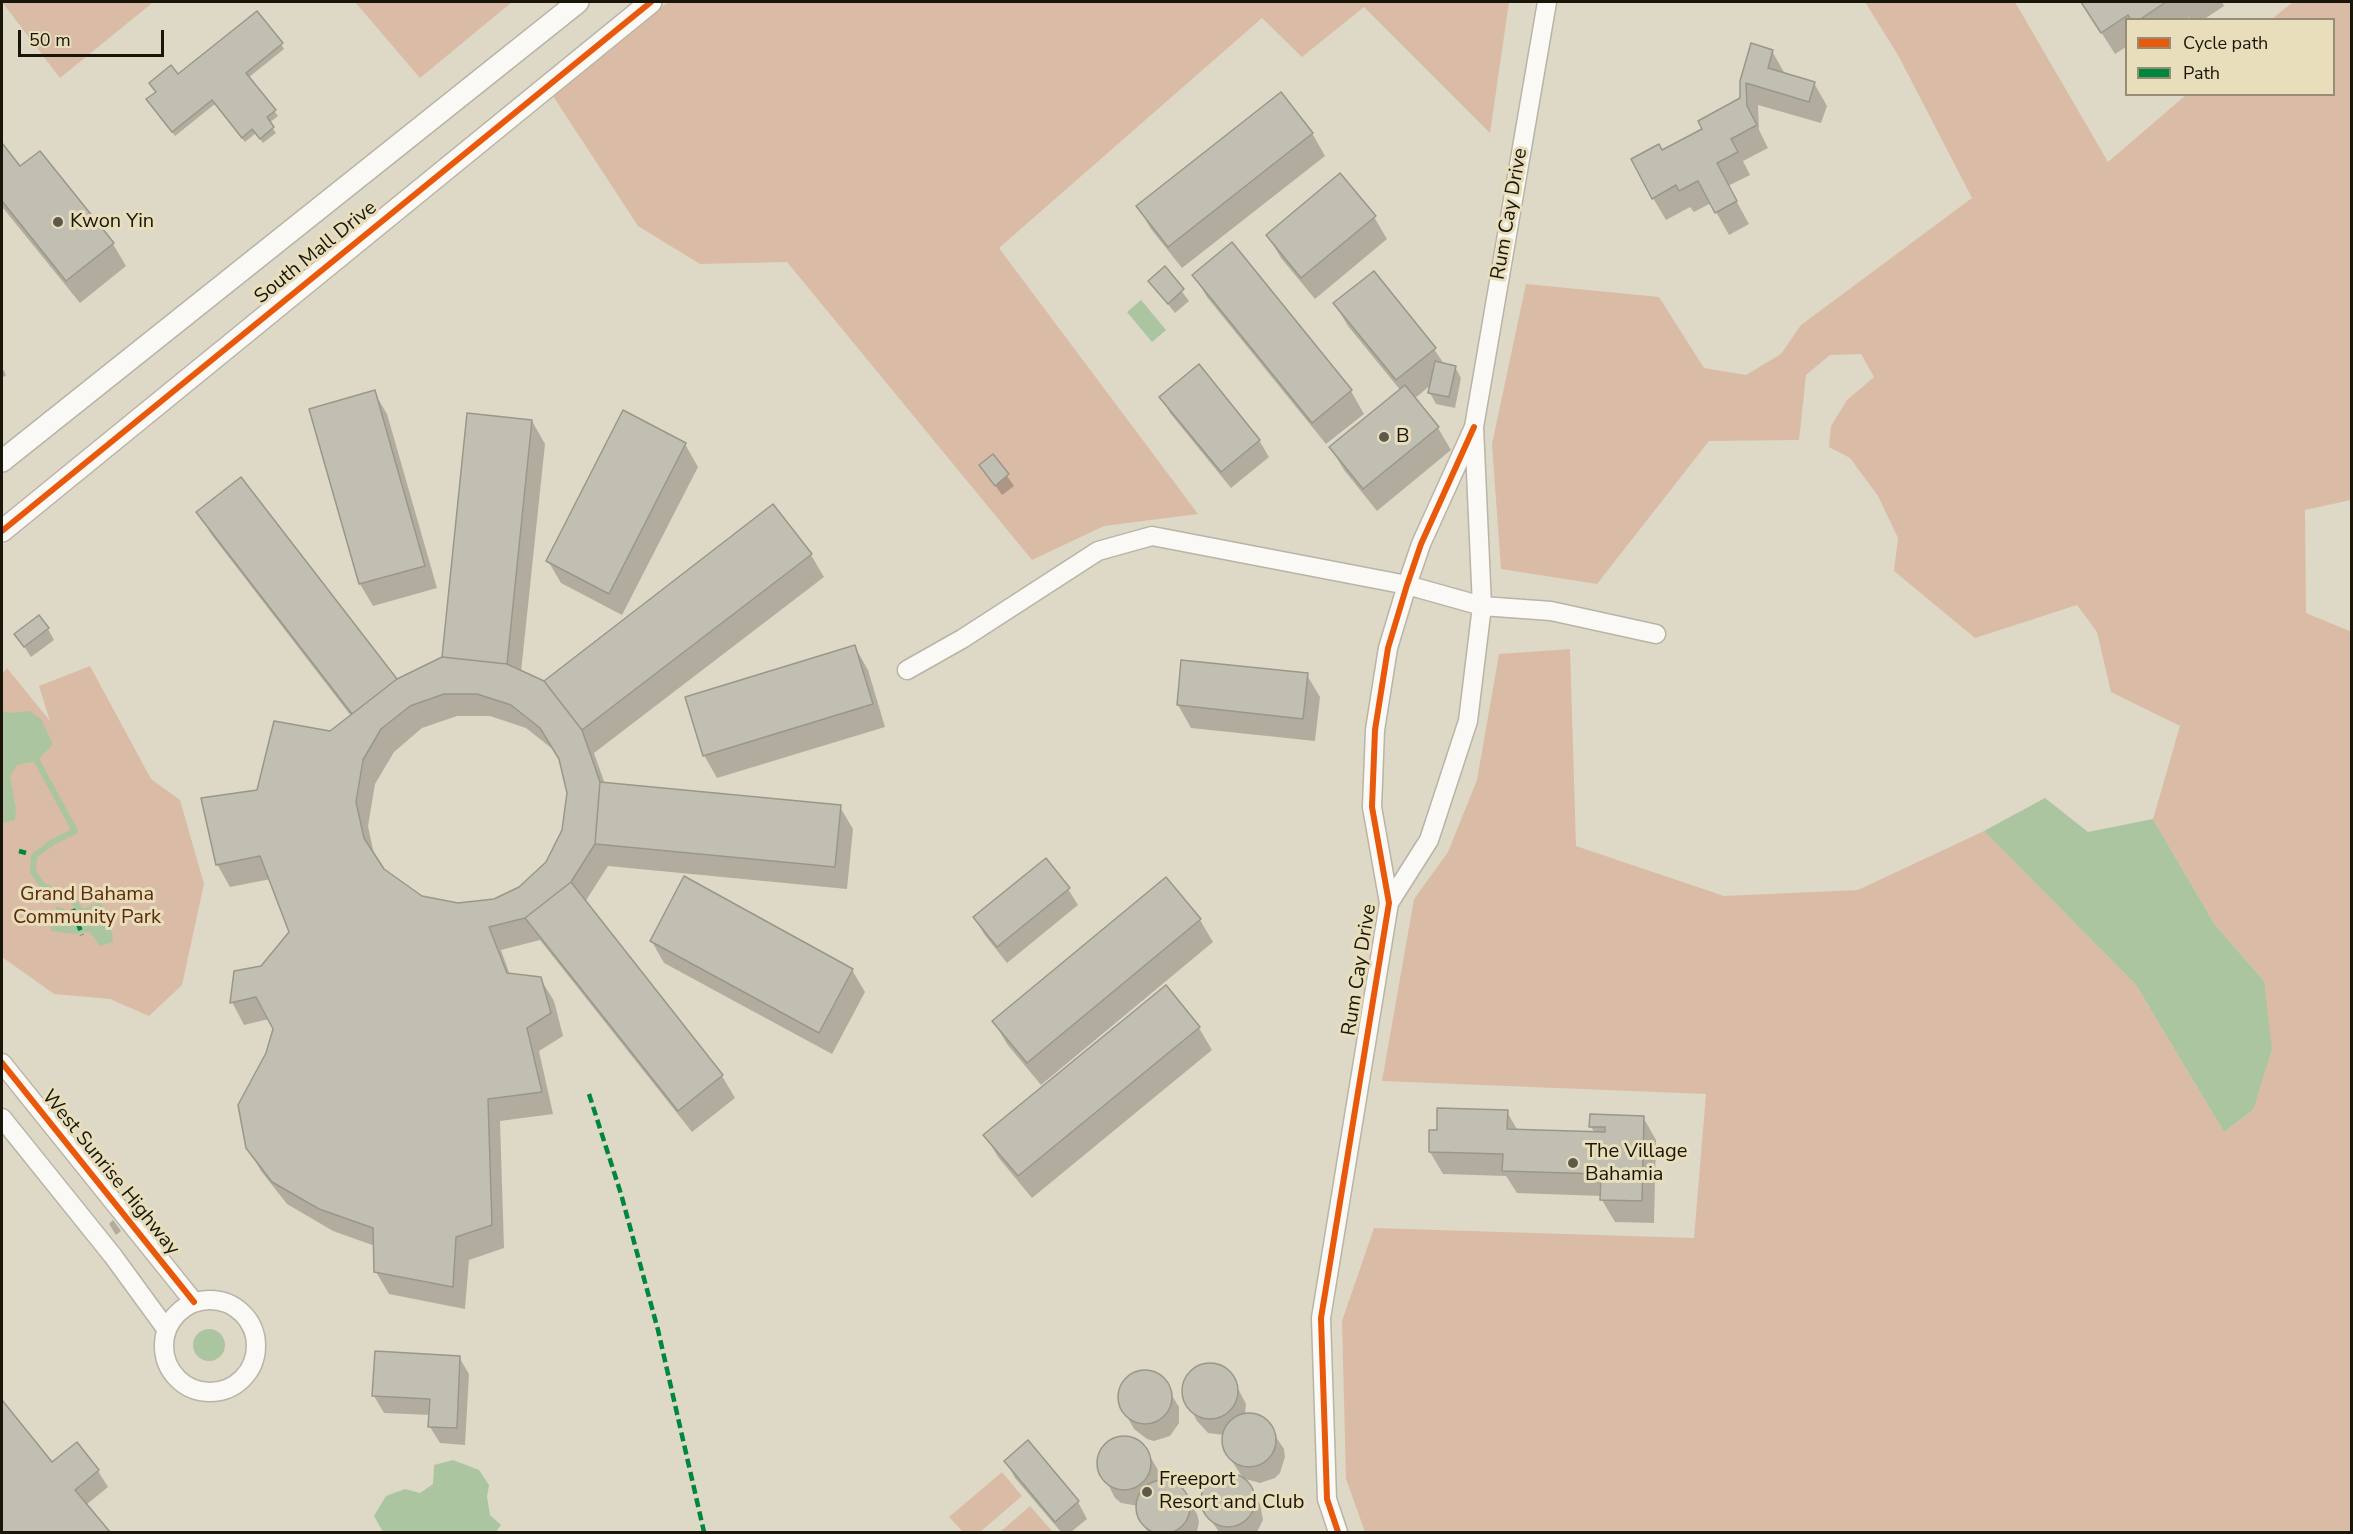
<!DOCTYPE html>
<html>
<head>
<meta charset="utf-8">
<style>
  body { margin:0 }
  #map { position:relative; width:2353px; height:1534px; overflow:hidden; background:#ded8c6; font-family:"Nunito Sans",sans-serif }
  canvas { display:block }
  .frame { position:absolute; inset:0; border:3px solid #191609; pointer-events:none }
  .legend { position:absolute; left:2125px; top:18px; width:210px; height:78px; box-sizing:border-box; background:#e8debc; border:2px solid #958e74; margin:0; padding:8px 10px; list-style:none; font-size:18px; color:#191609 }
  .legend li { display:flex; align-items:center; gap:12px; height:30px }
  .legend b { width:30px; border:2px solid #958e74 }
  .scale { position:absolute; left:18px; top:30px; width:146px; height:27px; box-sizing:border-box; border:3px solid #191609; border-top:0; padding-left:8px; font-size:18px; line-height:21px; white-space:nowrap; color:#191609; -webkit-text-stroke:4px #e8debc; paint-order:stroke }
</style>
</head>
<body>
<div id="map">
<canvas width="2353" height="1534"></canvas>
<div class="frame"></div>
<ul class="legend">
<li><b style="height:8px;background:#e8590c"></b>Cycle path</li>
<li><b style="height:8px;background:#00873e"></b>Path</li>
</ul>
<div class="scale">50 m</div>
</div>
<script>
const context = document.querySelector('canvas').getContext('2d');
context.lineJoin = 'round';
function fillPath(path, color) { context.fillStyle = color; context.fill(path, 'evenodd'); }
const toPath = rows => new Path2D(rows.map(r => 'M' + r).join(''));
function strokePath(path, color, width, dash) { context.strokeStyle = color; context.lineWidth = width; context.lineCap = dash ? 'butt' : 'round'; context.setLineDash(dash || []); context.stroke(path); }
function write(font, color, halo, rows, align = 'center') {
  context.font = font + ' "Nunito Sans",sans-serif'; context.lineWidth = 6; context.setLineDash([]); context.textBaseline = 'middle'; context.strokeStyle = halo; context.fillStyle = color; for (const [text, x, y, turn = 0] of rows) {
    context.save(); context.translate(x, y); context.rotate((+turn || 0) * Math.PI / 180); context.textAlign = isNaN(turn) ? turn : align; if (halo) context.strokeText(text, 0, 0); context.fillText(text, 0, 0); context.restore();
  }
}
const green = toPath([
  [2,2,151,2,151,4,60,78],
  [355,2,512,2,420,78],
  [668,2,1509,2,1490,133,1364,7,1302,57,1262,18,999,248,1198,514,1104,526,1032,560,787,262,700,264,638,226,553,96],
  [1865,2,2015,2,2108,162,2186,95,2334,94,2334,20,2272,19,2293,2,2351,2,2351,500,2305,510,2306,613,2352,632,2351,1532,1365,1532,1346,1479,1342,1321,1374,1228,1694,1238,1706,1094,1382,1081,1414,899,1448,852,1477,780,1499,654,1570,649,1576,846,1724,896,1858,890,1984,831,2136,985,2224,1132,2253,1110,2264,981,2215,925,2153,819,2180,726,2111,692,2097,632,2077,605,1975,638,1894,571,1898,538,1878,496,1850,458,1829,447,1831,426,1847,400,1874,377,1861,354,1830,355,1806,375,1799,440,1709,441,1597,584,1501,569,1492,444,1526,284,1659,297,1704,368,1746,375,1781,354,1801,325,1972,198,1898,55],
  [90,666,151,779,180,800,204,884,182,985,149,1016,110,999,54,994,2,957,2,674,7,668,50,721,39,686],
  [1002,1472,1022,1496,980,1532,963,1532,949,1517],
  [1030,1506,1052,1531,1050,1532,1000,1532]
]);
const water = toPath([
  [1141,300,1166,330,1152,342,1127,312],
  [2,711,10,713,30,711,41,719,53,744,37,761,17,765,10,776,16,809,15,820,2,823],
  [2045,798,2088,832,2153,819,2215,925,2264,981,2272,1049,2253,1110,2224,1132,2136,985,1984,831],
  [99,902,110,914,113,942,100,946,90,932,72,934,51,931,51,920,57,906,74,913],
  '193 1345a16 16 0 1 1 32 0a16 16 0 1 1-32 0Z',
  [453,1460,479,1470,489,1485,487,1497,490,1515,501,1525,496,1532,383,1532,374,1516,386,1496,405,1489,420,1493,433,1484,434,1465]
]);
const shadow = toPath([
  [2082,2,2222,2,2224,6,2203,20,2191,20,2189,17,2186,20,2126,20,2126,47,2115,54],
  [281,44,284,49,248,78,278,116,269,123,276,133,263,143,256,133,245,142,215,104,175,136,147,100,178,76],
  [1772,51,1785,74,1814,83,1827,106,1821,123,1758,105,1759,130,1768,148,1743,161,1750,175,1728,186,1749,224,1729,235,1711,203,1694,212,1690,207,1666,220,1653,198,1662,152,1704,130,1742,99,1741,81],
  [1312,133,1325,156,1182,268,1151,229,1138,207],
  [2,145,20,168,113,244,126,266,80,303,3,208,2,210],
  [1374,217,1387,239,1315,299,1281,258,1268,236],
  [1232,244,1351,391,1364,414,1326,444,1207,297,1194,275],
  [1165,269,1189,301,1175,313,1150,281],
  [1335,304,1434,349,1444,364,1455,367,1461,378,1455,408,1436,404,1430,393,1432,384,1414,399,1438,428,1451,450,1377,511,1344,470,1331,448,1401,391,1348,326],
  [2,367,6,375,2,378],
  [374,392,387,414,437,588,373,606,360,584,310,410],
  [1161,397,1259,440,1269,457,1231,488,1170,413],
  [532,421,545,444,521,672,544,683,811,555,824,577,594,753,605,784,840,807,853,829,847,889,608,866,585,902,722,1076,735,1098,692,1132,540,940,501,950,510,975,540,978,554,1001,563,1036,539,1051,553,1114,500,1121,504,1248,469,1260,465,1309,389,1294,376,1272,375,1246,333,1231,287,1204,261,1171,248,1148,274,1028,269,1019,244,1025,232,1002,291,932,271,879,230,887,217,864,259,791,351,716,211,534,198,512,397,681,443,658],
  [457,716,490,716,526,728,555,751,561,761,568,793,564,830,547,863,520,888,495,900,458,905,422,897,383,870,375,859,368,826,375,784,394,752,422,728],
  [685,444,698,467,622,615,561,583,548,561],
  [993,456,1014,486,1002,495,981,465],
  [48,629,54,640,31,657,16,634],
  [855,647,868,670,885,727,717,778,704,755],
  [1183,661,1307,675,1320,697,1315,741,1191,728,1178,705],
  [1166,879,1200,920,1213,942,1041,1085,1007,1044,994,1022],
  [1068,889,1078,905,1007,963,984,934,975,918],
  [651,940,852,970,865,992,832,1054,664,963],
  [1165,987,1199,1028,1212,1050,1032,1198,998,1157,985,1135],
  [1507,1112,1518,1131,1595,1133,1591,1127,1643,1117,1656,1140,1654,1223,1615,1222,1602,1200,1602,1196,1517,1193,1506,1176,1443,1174,1430,1152,1438,1132],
  [113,1220,121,1231,116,1235,109,1224],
  [459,1357,469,1374,465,1445,440,1443,430,1427,430,1415,384,1413,374,1396],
  [1213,1364,1221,1367,1233,1379,1246,1404,1245,1415,1257,1415,1264,1419,1284,1449,1285,1457,1280,1473,1275,1478,1260,1483,1238,1477,1250,1487,1260,1504,1263,1520,1257,1532,1219,1532,1206,1513,1202,1497,1204,1490,1215,1478,1230,1474,1243,1478,1228,1455,1223,1440,1224,1435,1208,1433,1197,1421,1184,1396,1186,1379,1197,1367],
  [1145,1371,1160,1376,1179,1407,1179,1423,1170,1436,1154,1441,1147,1439,1134,1429,1120,1404,1120,1388,1130,1376],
  [2,1402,52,1464,77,1444,98,1471,108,1487,86,1505,108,1532,2,1532],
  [1121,1437,1137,1441,1148,1453,1158,1470,1159,1482,1175,1485,1186,1497,1197,1514,1199,1522,1197,1532,1148,1532,1140,1519,1139,1506,1121,1503,1115,1498,1098,1465,1101,1450,1113,1439],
  [1028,1443,1078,1502,1087,1519,1071,1532,1061,1532,1015,1478,1006,1461]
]);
const stream = toPath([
  [37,761,75,831,53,842,34,856,33,872,43,886,71,898,81,910]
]);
const building = toPath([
  [2081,2,2166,2,2139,20,2131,20,2128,15,2101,33,2081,2],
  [257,11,283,43,246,73,276,110,267,117,274,127,260,139,252,129,242,138,212,100,172,132,146,99,156,92,149,83,171,65,178,74,257,11],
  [1751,43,1773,50,1768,68,1815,82,1809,102,1746,83,1747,106,1757,125,1731,139,1738,152,1717,163,1737,201,1715,213,1698,181,1679,191,1676,185,1652,199,1631,159,1659,144,1662,150,1702,129,1698,121,1740,98,1740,81,1751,43],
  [1281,92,1313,133,1168,247,1136,206,1281,92],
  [2,143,20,166,40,151,114,243,66,281,2,201,2,143],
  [1340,173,1376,216,1301,278,1266,235,1340,173],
  [1232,242,1352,390,1312,423,1192,275,1232,242],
  [1165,266,1184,289,1168,304,1148,281,1165,266],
  [1374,271,1436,348,1396,380,1333,303,1374,271],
  [1435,361,1456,366,1449,397,1428,393,1435,361],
  [1199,364,1260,440,1221,472,1159,397,1199,364],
  [1405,385,1439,427,1363,489,1329,447,1405,385],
  [375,390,425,566,359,584,309,409,375,390],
  [623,410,686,443,609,594,546,561,623,410],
  [467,413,532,420,507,664,442,657,467,413],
  [993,454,1009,474,995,486,979,465,993,454],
  [241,477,397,679,352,714,196,512,241,477],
  [773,504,812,554,582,730,544,681,773,504],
  [39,615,49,628,24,647,14,634,39,615],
  [855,645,873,704,703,756,685,697,855,645],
  [442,657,507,664,544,681,582,730,600,782,595,844,571,882,525,918,489,927,507,973,541,977,551,1013,527,1028,542,1092,488,1099,492,1225,456,1237,453,1287,374,1272,373,1228,319,1209,272,1182,246,1148,238,1105,266,1053,273,1029,256,997,230,1003,234,971,261,966,289,932,260,856,216,865,201,798,257,790,274,721,330,731,397,679,442,657],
  [444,694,477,694,511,705,540,728,559,759,567,793,562,830,546,862,519,887,494,899,458,903,422,896,384,869,364,838,356,802,363,760,381,729,410,706,444,694],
  [1181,660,1308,673,1303,719,1177,705,1181,660],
  [600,782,841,805,835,867,595,844,600,782],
  [1046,858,1070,888,997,947,973,917,1046,858],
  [684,876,853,969,819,1033,650,941,684,876],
  [1166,877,1201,919,1027,1063,992,1021,1166,877],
  [571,882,723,1075,678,1111,525,918,571,882],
  [1166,985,1200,1027,1018,1176,983,1135,1166,985],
  [1437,1108,1508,1110,1507,1129,1605,1132,1605,1127,1589,1127,1590,1114,1644,1116,1642,1201,1600,1200,1601,1174,1502,1171,1503,1154,1429,1152,1429,1130,1437,1130,1437,1108],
  [375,1351,460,1356,457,1428,428,1427,430,1399,372,1396,375,1351],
  '1182 1391a28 28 0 1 1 56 0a28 28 0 1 1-56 0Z',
  '1118 1397a27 27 0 1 1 54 0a27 27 0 1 1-54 0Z',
  [2,1400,52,1462,77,1442,99,1470,75,1490,110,1532,2,1532,2,1400],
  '1222 1440a27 27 0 1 1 54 0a27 27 0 1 1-54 0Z',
  '1097 1463a27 27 0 1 1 54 0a27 27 0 1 1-54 0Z',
  [1028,1440,1079,1501,1055,1522,1004,1461,1028,1440],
  '1201 1500a27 27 0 1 1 54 0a27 27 0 1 1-54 0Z',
  '1136 1507a27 27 0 1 1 54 0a27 27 0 1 1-54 0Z'
]);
const minor = toPath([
  [907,670,962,639,1098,551,1152,536,1407,585,1482,606,1551,611,1656,634],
  [1389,903,1429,840,1468,721,1482,606,1474,427,1547,2],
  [2,1063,194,1302],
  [2,1118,113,1256,167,1330],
  '164 1346a46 46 0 1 1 92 0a46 46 0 1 1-92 0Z',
  [1338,1532,1327,1499,1321,1318,1389,903,1372,807,1375,730,1388,648,1407,585,1421,544,1474,427]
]);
const tertiary = toPath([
  [2,461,578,2],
  [2,531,651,2]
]);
const quiet = toPath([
  [19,851,26,853],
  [73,909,82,935],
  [589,1094,621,1194,658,1330,704,1532]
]);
const cycleway = toPath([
  [2,531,651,2],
  [2,1063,194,1302],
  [1338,1532,1327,1499,1321,1318,1389,903,1372,807,1375,730,1388,648,1407,585,1421,544,1474,427]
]);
const markers = [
  [58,222,6,"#5e5a4b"],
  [1384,437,6,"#5e5a4b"],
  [1573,1163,6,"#5e5a4b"],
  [1147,1492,6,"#5e5a4b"]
];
const streetNames = [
  ["Rum Cay Drive",1510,214,-80],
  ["South Mall Drive",316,253,-39],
  ["Rum Cay Drive",1360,970,-81],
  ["West Sunrise Highway",110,1173,51]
];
const poiNames = [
  ["Kwon Yin",70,222],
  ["B",1396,437],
  ["The Village",1585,1152],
  ["Bahamia",1585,1175],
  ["Freeport",1159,1480],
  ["Resort and Club",1159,1503]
];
const parkNames = [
  ["Grand Bahama",87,895],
  ["Community Park",87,918]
];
fillPath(green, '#dabca6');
fillPath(water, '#aac5a0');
fillPath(shadow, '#0003');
strokePath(stream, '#aac5a0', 6);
fillPath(building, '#c0bfb1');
strokePath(building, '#99978a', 1.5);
strokePath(minor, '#b8b4a6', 21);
strokePath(tertiary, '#b8b4a6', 24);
strokePath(minor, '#faf9f6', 18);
strokePath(tertiary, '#faf9f6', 21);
strokePath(quiet, '#00873e', 4.5, [9, 4.5]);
strokePath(cycleway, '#e8590c', 6);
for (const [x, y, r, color] of markers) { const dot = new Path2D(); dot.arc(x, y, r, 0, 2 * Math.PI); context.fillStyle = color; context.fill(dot); strokePath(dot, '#e8debc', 2); }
write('20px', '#191609', '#e8debc', streetNames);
write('20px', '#191609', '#e8debc', poiNames, 'left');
write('20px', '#5d290a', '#e8debc', parkNames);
</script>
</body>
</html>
